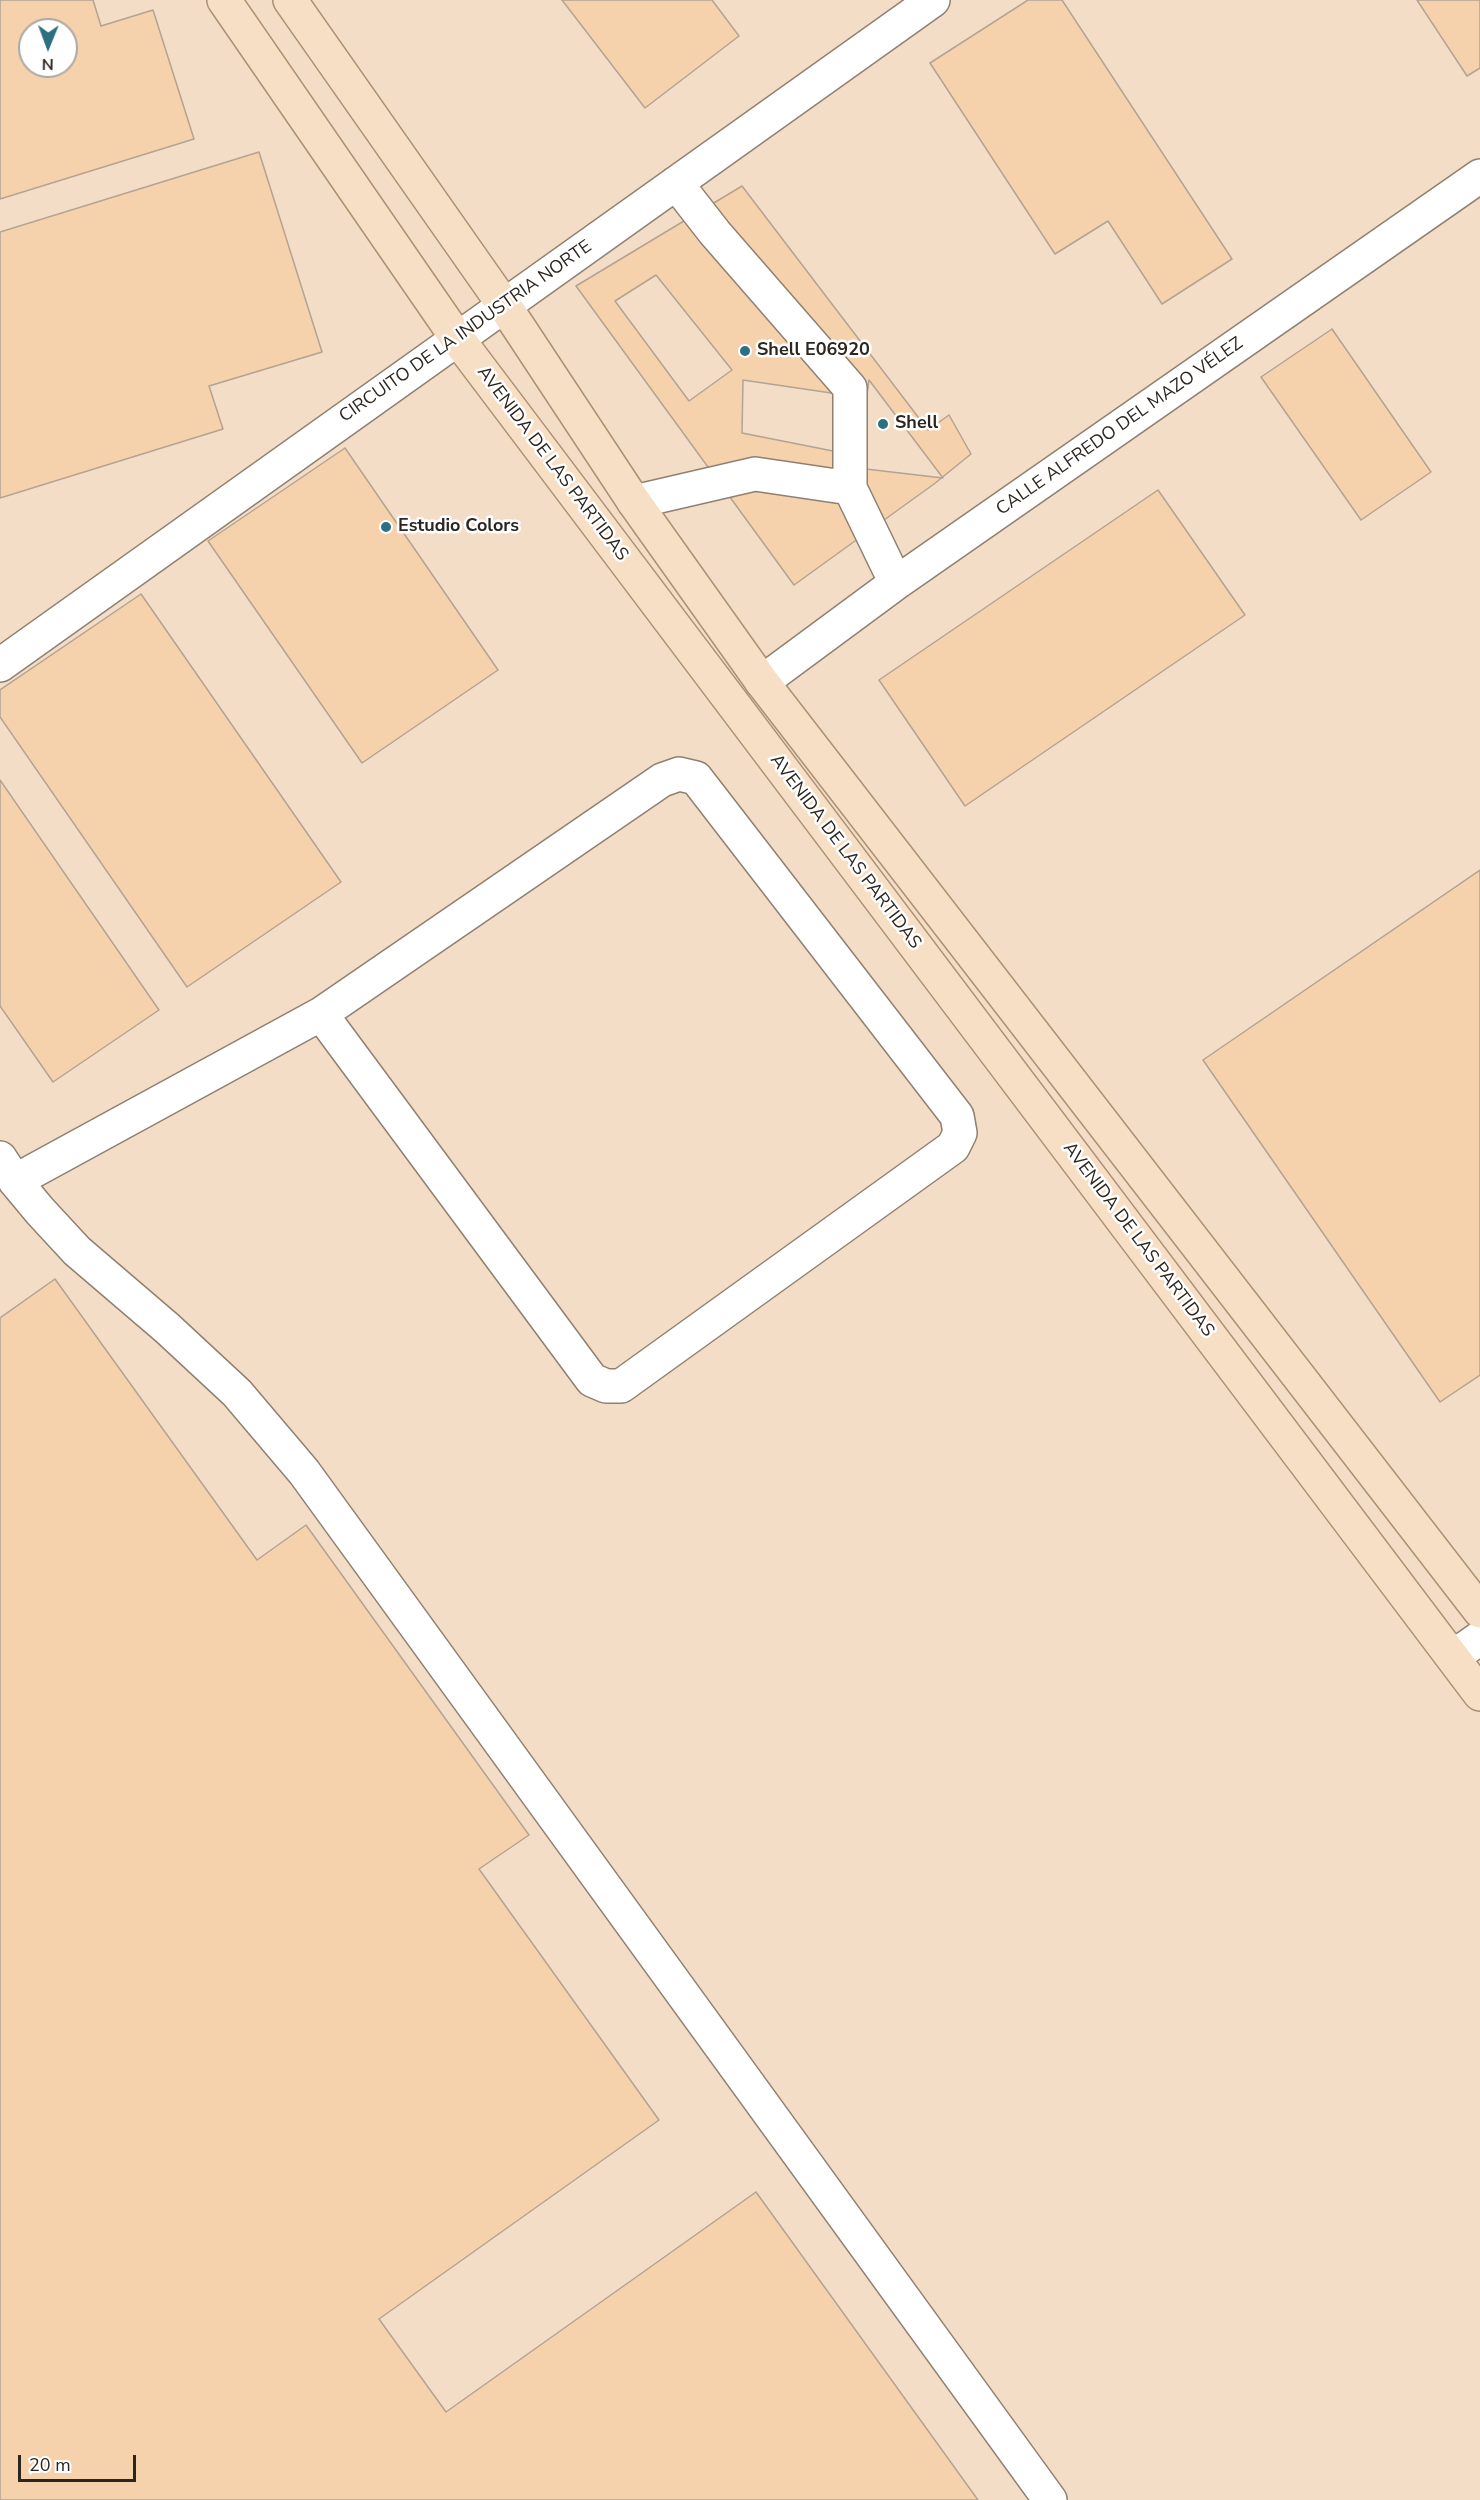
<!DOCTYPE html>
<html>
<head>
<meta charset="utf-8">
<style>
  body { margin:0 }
  #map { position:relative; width:1480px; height:2500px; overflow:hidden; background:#fcebda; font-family:"Nunito Sans",sans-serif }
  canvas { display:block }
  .north { position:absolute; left:18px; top:18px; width:60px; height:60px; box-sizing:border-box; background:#fff; border:2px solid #aba8a6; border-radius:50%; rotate:181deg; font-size:16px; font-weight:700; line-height:24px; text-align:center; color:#2c2620 }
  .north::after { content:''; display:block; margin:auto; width:21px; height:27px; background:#2d7081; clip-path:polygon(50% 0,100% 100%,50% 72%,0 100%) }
  .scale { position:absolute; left:18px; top:2455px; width:118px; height:27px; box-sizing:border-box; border:3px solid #2c2620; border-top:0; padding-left:8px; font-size:18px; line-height:21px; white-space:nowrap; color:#2c2620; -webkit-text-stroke:4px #fff; paint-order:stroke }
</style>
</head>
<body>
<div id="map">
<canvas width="1480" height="2500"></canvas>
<div class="north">N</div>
<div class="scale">20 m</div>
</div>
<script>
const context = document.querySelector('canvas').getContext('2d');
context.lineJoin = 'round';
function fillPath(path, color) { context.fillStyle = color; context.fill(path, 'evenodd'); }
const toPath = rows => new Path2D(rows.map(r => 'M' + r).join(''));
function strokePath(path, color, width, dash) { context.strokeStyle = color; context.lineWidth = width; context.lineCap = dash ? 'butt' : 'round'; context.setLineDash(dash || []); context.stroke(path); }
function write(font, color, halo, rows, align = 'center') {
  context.font = font + ' "Nunito Sans",sans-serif'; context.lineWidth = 5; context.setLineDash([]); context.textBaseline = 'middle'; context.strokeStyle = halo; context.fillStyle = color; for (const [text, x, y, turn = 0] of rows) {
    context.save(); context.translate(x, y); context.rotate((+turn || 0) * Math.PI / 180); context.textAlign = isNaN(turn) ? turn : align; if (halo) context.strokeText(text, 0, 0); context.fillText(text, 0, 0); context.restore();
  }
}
const built = toPath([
  [0,0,1480,0,1480,2500,0,2500],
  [30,30,66,30,66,66,30,66]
]);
const building = toPath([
  [0,0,93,0,101,26,153,10,194,139,0,199,0,0],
  [30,30,66,30,66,66,30,66,30,30],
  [562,0,712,0,739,36,645,108,562,0],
  [1028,0,1062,0,1232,259,1162,304,1108,221,1055,254,930,63,1028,0],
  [1417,0,1480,0,1480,68,1467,76,1417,0],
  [259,152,322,352,209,386,223,429,0,498,0,232,259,152],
  [742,186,928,430,949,415,971,454,934,484,794,585,576,286,742,186],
  [656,275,732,370,689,401,615,301,656,275],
  [1332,329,1431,472,1361,520,1261,377,1332,329],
  [743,380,838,394,833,451,742,433,743,380],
  [869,380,943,478,857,468,869,380],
  [345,448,498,670,362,763,208,541,345,448],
  [1158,490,1245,615,965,806,879,680,1158,490],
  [141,594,341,882,187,987,0,717,0,690,141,594],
  [0,780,159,1010,53,1082,0,1006,0,780],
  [1480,870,1480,1375,1440,1402,1203,1060,1480,870],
  [55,1279,257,1560,306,1525,529,1835,479,1869,659,2120,379,2319,446,2412,756,2192,978,2500,0,2500,0,1318,55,1279]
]);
const minor = toPath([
  [676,183,715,233,850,388,850,488,896,583],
  [634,502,755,474,850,488],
  [0,665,933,0],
  [762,682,896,583,1480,176],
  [0,1158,15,1181,40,1211,77,1251,167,1328,237,1393,304,1472,1050,2500],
  [15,1181,321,1014,662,780,679,774,696,778,957,1116,960,1133,953,1147,621,1386,606,1386,592,1380,321,1014],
  [1453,1657,1480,1638]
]);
const major = toPath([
  [224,0,457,338,1480,1694],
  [290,0,504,305,634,502,762,682,1480,1611]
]);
const markers = [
  [745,351,6,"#2d7081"],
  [883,424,6,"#2d7081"],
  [386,527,6,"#2d7081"]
];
const streetNames = [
  ["CIRCUITO DE LA INDUSTRIA NORTE",466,332,-35],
  ["CALLE ALFREDO DEL MAZO VÉLEZ",1120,427,-35],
  ["AVENIDA DE LAS PARTIDAS",552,464,53],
  ["AVENIDA DE LAS PARTIDAS",845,852,53],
  ["AVENIDA DE LAS PARTIDAS",1138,1240,53]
];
const poiNames = [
  ["Shell E06920",757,351],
  ["Shell",895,424],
  ["Estudio Colors",398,527]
];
fillPath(built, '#f3ddc6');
fillPath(building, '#f6d2ac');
strokePath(building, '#b3a393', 1.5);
strokePath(minor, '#8f8071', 36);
strokePath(major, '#ac9072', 36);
strokePath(minor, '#fff', 33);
strokePath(major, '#f7dfc5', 33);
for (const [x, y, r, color] of markers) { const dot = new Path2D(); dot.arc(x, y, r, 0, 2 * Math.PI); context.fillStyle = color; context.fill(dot); strokePath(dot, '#fff', 2); }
write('18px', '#2c2620', '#fff', streetNames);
write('bold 18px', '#2c2620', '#fff', poiNames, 'left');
</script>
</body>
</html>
